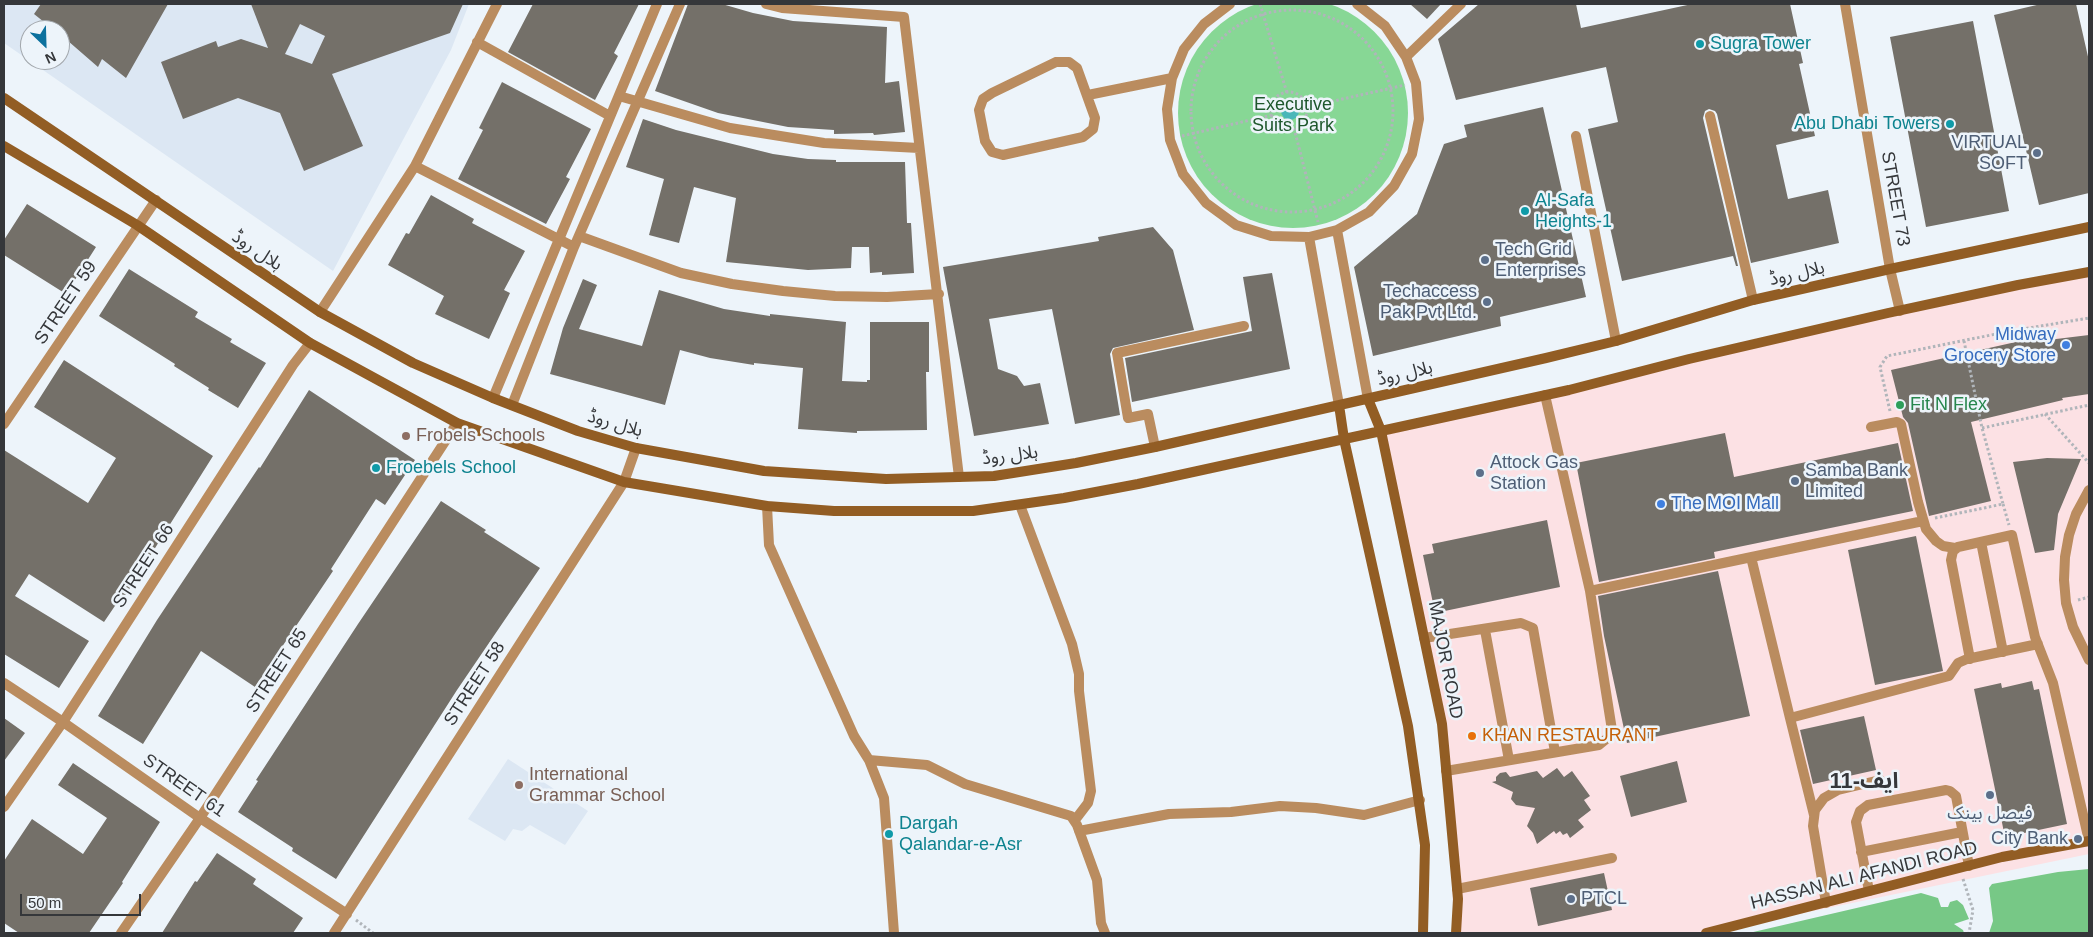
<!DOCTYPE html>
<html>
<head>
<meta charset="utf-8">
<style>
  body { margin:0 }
  #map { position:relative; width:2093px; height:937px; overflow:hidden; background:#edf4fa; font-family:Arial,sans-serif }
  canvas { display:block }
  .frame { position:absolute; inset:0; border:5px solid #35373a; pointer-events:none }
  .north { position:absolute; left:20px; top:20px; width:50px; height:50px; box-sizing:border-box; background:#edf4fa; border:1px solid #a3a8ad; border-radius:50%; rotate:156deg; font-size:14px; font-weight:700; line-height:20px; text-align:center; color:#35373a }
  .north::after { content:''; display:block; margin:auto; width:18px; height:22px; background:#0c719e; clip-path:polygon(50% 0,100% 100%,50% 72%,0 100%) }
  .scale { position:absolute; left:20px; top:894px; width:121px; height:22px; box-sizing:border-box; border:2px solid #35373a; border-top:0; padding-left:6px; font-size:15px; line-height:18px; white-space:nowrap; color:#35373a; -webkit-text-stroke:4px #edf4fa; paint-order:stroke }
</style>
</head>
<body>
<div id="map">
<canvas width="2093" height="937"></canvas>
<div class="frame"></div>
<div class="north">N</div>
<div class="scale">50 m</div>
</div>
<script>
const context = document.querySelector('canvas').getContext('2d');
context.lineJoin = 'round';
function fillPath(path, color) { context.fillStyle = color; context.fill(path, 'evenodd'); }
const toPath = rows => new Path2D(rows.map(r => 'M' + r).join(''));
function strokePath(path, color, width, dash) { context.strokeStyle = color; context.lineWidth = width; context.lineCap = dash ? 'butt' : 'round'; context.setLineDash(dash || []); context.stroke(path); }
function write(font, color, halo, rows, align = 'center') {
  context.font = font + ' Arial,"Noto Sans Arabic",sans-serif'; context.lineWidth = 5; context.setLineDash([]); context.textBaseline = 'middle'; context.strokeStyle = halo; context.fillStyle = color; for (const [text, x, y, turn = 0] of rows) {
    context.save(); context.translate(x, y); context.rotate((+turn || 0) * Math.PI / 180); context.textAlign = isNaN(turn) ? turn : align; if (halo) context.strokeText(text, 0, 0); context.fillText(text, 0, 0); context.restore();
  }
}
const commercial = toPath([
  [2089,271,2089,854,1707,933,1454,933,1449,798,1432,672,1381,431,1900,311]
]);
const built = toPath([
  [4,4,469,4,451,50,333,271,4,43],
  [30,30,60,30,60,60,30,60],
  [508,759,588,811,565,845,530,825,522,831,513,829,505,841,468,819]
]);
const green = toPath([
  '1178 113a115 115 0 1 1 230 0a115 115 0 1 1-230 0Z'
]);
const forest = toPath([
  [2089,869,2089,933,1989,933,1993,921,1989,888,1992,884,2058,872],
  [1921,893,1938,898,1941,907,1948,907,1950,902,1957,900,1963,905,1969,919,1954,924,1963,930,1964,933,1749,933]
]);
const water = toPath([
  '1281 111a9 9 0 1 1 18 0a9 9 0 1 1-18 0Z'
]);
const building = toPath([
  [41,4,168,4,126,78,102,59,98,67,60,34,60,30,54,30,34,14],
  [251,4,463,4,450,33,332,74,363,146,304,171,280,113,238,98,183,119,161,62,216,41,218,47,241,39,268,48],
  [300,24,325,36,312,64,285,54],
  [533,4,639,4,614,53,618,56,595,100,508,52],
  [688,4,722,4,753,13,793,21,887,27,885,83,899,81,905,132,874,135,873,133,834,134,834,130,788,127,718,113,655,91],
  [1410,4,1441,4,1427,19],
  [1479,4,1576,4,1581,28,1692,4,1790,4,1803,63,1799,64,1815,136,1776,145,1788,199,1828,190,1839,243,1751,263,1717,114,1715,111,1709,109,1705,111,1703,118,1738,266,1736,266,1733,256,1622,281,1588,129,1618,122,1606,67,1456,100,1438,39],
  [2041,4,2076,4,2089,61,2089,193,2039,205,1994,15],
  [1973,21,2009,211,1926,227,1890,37],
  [502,82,591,129,566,177,570,179,546,224,458,179,483,130,479,128],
  [1543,107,1586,297,1500,317,1501,326,1373,356,1354,267,1417,214,1444,144,1467,137,1464,125],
  [643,119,676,130,773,154,808,159,836,160,836,162,905,162,907,223,911,223,914,273,882,275,882,272,870,273,869,247,852,247,851,268,808,270,726,262,736,198,694,187,679,243,649,235,664,179,626,167],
  [431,195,474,219,472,223,525,251,504,290,510,293,489,339,435,314,444,296,388,265,406,233,409,234],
  [27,204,96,247,66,294,4,255,4,240],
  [1153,227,1173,250,1194,330,1113,348,1110,354,1120,415,1075,424,1052,309,989,319,998,369,1017,376,1024,386,1040,383,1049,424,974,436,943,267,1099,241,1098,237],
  [129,269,198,312,195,317,232,339,230,342,266,363,238,408,208,390,209,388,174,366,175,364,99,316],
  [1272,273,1290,369,1132,402,1125,358,1252,331,1243,277],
  [583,279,597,285,579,329,642,346,659,290,724,309,770,316,770,314,846,322,842,381,867,382,867,380,870,380,870,322,929,322,929,372,926,372,927,430,857,431,857,433,798,429,803,368,754,363,754,365,710,358,680,350,665,405,550,374,563,328],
  [2047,335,2048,340,2089,335,2089,394,2062,398,2063,400,1971,422,1991,501,1929,516,1908,423,1903,417,1891,370],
  [64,360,213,456,123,599,121,597,104,622,29,574,15,596,89,641,59,688,4,654,4,450,88,503,116,458,34,407],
  [309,390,415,460,385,505,376,499,331,569,333,571,255,687,201,651,143,744,98,716,157,620,259,467,260,468],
  [1725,433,1734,477,1898,443,1913,511,1714,552,1715,558,1599,582,1576,463],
  [2047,458,2081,459,2058,514,2054,550,2035,553,2013,462],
  [441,501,486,530,484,532,540,568,457,690,336,879,292,851,293,848,238,812,258,781,256,780,358,624],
  [1547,520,1560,587,1435,613,1423,555,1434,553,1432,544],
  [1916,536,1943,671,1875,685,1848,550],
  [1718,571,1750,716,1627,743,1604,636,1598,596],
  [2032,681,2034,690,2039,689,2067,824,2005,837,1974,689,2001,683,2002,688],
  [1864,716,1876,770,1813,784,1800,730],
  [4,718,25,733,4,761],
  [1677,761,1687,802,1631,817,1620,776],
  [73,763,160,822,122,882,123,883,89,933,19,933,4,923,4,861,32,819,83,854,107,818,58,785],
  [1557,768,1564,777,1572,771,1590,796,1584,800,1591,810,1578,820,1584,827,1570,838,1567,833,1563,835,1560,831,1556,834,1554,831,1537,844,1533,833,1527,826,1535,808,1516,805,1511,799,1513,792,1492,782,1496,781,1496,777,1500,773,1506,772,1510,777,1537,771,1543,778],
  [217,853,256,879,253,884,303,918,293,933,162,933,195,881,197,882],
  [1604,873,1612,910,1538,926,1530,888]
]);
const path = toPath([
  [1260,4,1287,93],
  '1191 111a101 101 0 1 1 202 0a101 101 0 1 1-202 0Z',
  '1271 110a18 18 0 1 1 36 0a18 18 0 1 1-36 0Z',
  [1307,107,1405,85],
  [1294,128,1318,222],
  [1182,136,1272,115],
  [1890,411,1880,367,1887,356,2011,331,2089,318],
  [2045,414,2089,463],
  [1982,428,2089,405],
  [2003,504,2009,525],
  [1935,518,2003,504,1982,428,1964,341],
  [2078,600,2089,597],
  [1963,879,1973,910,1969,933],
  [356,920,373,933]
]);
const lane = toPath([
  [1710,116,1753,300],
  [1576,136,1616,341],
  [1545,395,1590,591],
  [1871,427,1897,422,1901,424,1918,502,1926,529,1936,541,1943,546,1955,548],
  [2089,490,2076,514,2069,535,2065,557,2064,580,2066,603,2073,627,2089,660],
  [1981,542,2003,652],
  [1751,557,1790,718],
  [1485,630,1509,760],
  [1424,638,1521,623,1533,628,1555,752],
  [1970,659,1951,560,1953,551,1958,547,2012,535,2035,637,2053,683,2089,841],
  [1446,771,1599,745,1610,736,1612,730,1590,591,1923,521],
  [1814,815,1790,718,1949,676,1958,663,1967,659,2038,644],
  [1861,852,1962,832],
  [1457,889,1612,858],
  [1869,891,1856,822,1860,811,1868,805,1946,790,1950,791,1956,796,1969,866],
  [1826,903,1813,826,1815,810,1824,798,1838,790,1880,780]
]);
const street = toPath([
  [766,4,782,8,904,17,959,477],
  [1230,4,1204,24,1184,49,1172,78,1167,109,1170,140,1183,174,1206,203,1236,225,1271,236,1309,237,1337,230,1369,212,1394,186,1412,154,1419,119,1416,83,1406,57,1385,26,1357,4],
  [1845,4,1890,269,1900,311],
  [477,42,610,116],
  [1406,57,1461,4],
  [1056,62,1069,62,1077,68,1095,118,1093,129,1083,137,1003,155,992,152,985,141,979,110,983,99,992,93,1056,62],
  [1088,95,1172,78],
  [619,96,730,128,824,143,919,148],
  [415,166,574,247],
  [1337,230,1368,399],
  [579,236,681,273,732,284,783,291,835,296,887,297,939,294],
  [1309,237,1339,405],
  [320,312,415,166,497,4],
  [493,398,657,4],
  [512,405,574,247,680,4],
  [4,424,156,200],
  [1155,447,1148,414,1128,418,1117,353,1244,326],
  [1020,505,1072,644,1079,674,1079,691,1091,791,1088,803,1075,820],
  [767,506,769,545,854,736,869,760,884,798,894,933],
  [4,683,63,722,200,818,347,914],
  [869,760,927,765,965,784,1071,816,1077,825,1097,880,1101,923,1105,933],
  [4,807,63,722,293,365,310,343],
  [1079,831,1169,814,1231,812,1280,806,1316,808,1364,815,1420,800],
  [121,933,200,818,457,423],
  [334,933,624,482,636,448]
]);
const secondary = toPath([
  [4,98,320,312,413,363,493,398,578,431,636,448,764,471,886,479,994,476,1076,463,1155,447,1546,358,1616,341,1753,300,1890,269,2089,227],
  [4,146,137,225,310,343,457,423,624,482,767,506,834,511,973,511,1064,498,1138,484,1569,390,1689,359,1888,313,2018,285,2089,272],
  [1368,399,1381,431,1442,724,1458,899,1456,933],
  [1339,405,1344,439,1408,726,1425,845,1423,933],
  [1706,933,2002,857,2089,841]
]);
const markers = [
  [1700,44,5,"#0f9aa8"],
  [1950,124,5,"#0f9aa8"],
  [2037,153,5,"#5c6f8a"],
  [1525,211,5,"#0f9aa8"],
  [1485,260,5,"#5c6f8a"],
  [1487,302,5,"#5c6f8a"],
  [2066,345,5,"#3f7fe0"],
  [1900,405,5,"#2e9e5b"],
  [406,436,5,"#8d6e63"],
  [376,468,5,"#0f9aa8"],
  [1480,473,5,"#5c6f8a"],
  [1795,481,5,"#5c6f8a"],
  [1661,504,5,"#3f7fe0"],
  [1472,736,5,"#e8710a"],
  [519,785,5,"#8d6e63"],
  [1990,795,5,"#5c6f8a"],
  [889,834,5,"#0f9aa8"],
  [2078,839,5,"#5c6f8a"],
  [1571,899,5,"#5c6f8a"]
];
const cultureNames = [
  ["Sugra Tower",1710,44],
  ["Abu Dhabi Towers",1940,124,"right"],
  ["Al-Safa",1535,201],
  ["Heights-1",1535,222],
  ["Froebels School",386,468],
  ["Dargah",899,824],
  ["Qalandar-e-Asr",899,845]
];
const parkNames = [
  ["Executive",1293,105],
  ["Suits Park",1293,126]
];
const serviceNames = [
  ["VIRTUAL",2027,143,"right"],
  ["SOFT",2027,164,"right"],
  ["Tech Grid",1495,250],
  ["Enterprises",1495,271],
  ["Techaccess",1477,292,"right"],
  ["Pak Pvt Ltd.",1477,313,"right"],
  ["Attock Gas",1490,463],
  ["Station",1490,484],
  ["Samba Bank",1805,471],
  ["Limited",1805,492],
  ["فیصل بینک",1990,814,"center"],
  ["City Bank",2068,839,"right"],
  ["PTCL",1581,899]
];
const streetNames = [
  ["STREET 73",1895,199,80],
  ["ہلال روڈ",257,251,34],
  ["ہلال روڈ",1797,274,-13],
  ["STREET 59",66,303,-56],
  ["ہلال روڈ",1405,374,-13],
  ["ہلال روڈ",615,424,16],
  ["ہلال روڈ",1010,456,-7],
  ["STREET 66",144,566,-57],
  ["MAJOR ROAD",1445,660,79],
  ["STREET 65",277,671,-57],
  ["STREET 58",475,684,-57],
  ["STREET 61",184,786,35],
  ["HASSAN ALI AFANDI ROAD",1864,876,-14]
];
const shopNames = [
  ["Midway",2056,335],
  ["Grocery Store",2056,356],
  ["The MOI Mall",1671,504,"left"]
];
const leisureNames = [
  ["Fit N Flex",1910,405]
];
const educationNames = [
  ["Frobels Schools",416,436],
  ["International",529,775],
  ["Grammar School",529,796]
];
const foodNames = [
  ["KHAN RESTAURANT",1482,736]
];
const districtNames = [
  ["ایف-11",1864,782]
];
fillPath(commercial, '#fce1e4');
fillPath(built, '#dce7f3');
fillPath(green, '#87d795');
fillPath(forest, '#77c886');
fillPath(water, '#4ab7b9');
fillPath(building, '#747069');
strokePath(path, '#b0b5ba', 3, [2.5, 2.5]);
strokePath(lane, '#ba8c5f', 10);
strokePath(street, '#ba8c5f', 10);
strokePath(secondary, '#925d24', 10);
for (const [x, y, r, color] of markers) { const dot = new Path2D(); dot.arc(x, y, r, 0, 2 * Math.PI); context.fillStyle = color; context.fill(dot); strokePath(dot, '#edf4fa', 2); }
write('18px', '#0d838f', '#edf4fa', cultureNames, 'left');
write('18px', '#1e572c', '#edf4fa', parkNames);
write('18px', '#4e5e75', '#edf4fa', serviceNames, 'left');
write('18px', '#35373a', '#edf4fa', streetNames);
write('18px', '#366cbe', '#edf4fa', shopNames, 'right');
write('18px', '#27864d', '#edf4fa', leisureNames, 'left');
write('18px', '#785e54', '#edf4fa', educationNames, 'left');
write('18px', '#c56008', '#edf4fa', foodNames, 'left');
write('bold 22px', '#35373a', '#edf4fa', districtNames);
</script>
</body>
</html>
